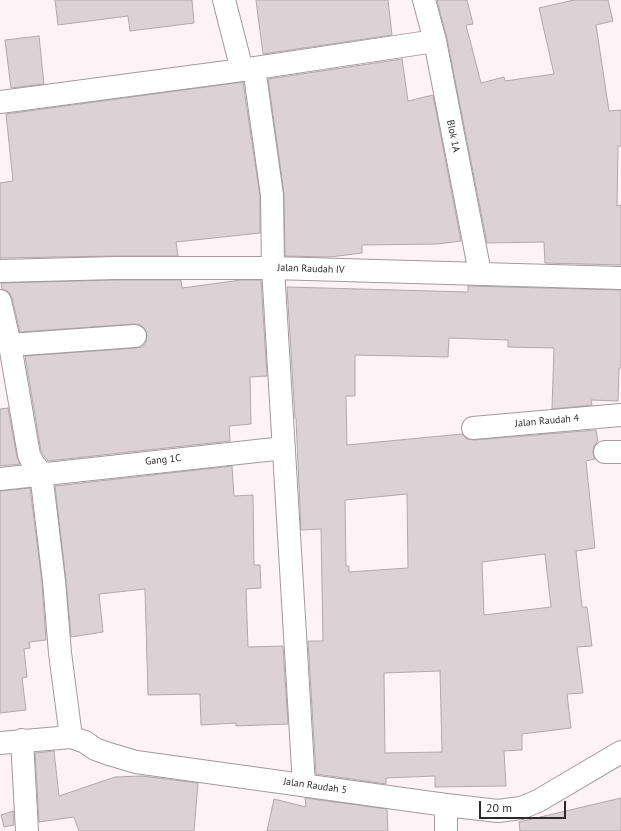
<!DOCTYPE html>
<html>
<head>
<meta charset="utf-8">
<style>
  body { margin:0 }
  #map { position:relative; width:621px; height:831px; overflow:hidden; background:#fdf3f6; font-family:"PT Sans",sans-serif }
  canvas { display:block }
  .scale { position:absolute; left:479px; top:801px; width:87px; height:18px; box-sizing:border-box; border:2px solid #2d292a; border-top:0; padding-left:5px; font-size:12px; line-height:14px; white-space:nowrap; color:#2d292a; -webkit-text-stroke:3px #fff; paint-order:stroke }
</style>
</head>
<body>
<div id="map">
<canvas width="621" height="831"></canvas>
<div class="scale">20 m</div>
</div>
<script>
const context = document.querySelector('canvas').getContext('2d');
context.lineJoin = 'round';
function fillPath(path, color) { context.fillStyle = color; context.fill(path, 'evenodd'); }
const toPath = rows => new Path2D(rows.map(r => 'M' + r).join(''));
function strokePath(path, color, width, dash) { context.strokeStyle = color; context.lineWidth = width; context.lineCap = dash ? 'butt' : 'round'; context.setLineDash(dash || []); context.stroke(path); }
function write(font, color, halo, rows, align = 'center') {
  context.font = font + ' "PT Sans",sans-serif'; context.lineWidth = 3.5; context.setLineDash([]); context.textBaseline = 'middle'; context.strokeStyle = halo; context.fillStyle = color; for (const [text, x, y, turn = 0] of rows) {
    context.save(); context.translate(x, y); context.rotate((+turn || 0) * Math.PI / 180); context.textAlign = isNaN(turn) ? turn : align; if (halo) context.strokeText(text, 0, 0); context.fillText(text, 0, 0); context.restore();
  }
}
const building = toPath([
  [55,0,192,0,194,23,130,31,128,16,58,25,55,0],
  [256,0,388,0,392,35,263,54,256,0],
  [437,0,467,0,473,24,466,25,481,83,504,77,505,81,554,74,539,8,574,0,608,0,613,21,596,25,609,111,621,110,621,146,618,146,617,206,621,205,621,265,545,263,544,242,487,243,447,39,437,0],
  [39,36,44,84,11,88,5,40,39,36],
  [402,59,408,101,433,95,461,241,437,244,362,245,362,253,330,257,285,256,284,193,268,79,402,59],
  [243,82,260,196,260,233,176,242,178,256,115,256,0,258,0,183,13,181,6,114,243,82],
  [115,280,181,280,182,288,241,280,261,280,267,376,250,377,251,424,229,426,230,441,48,461,44,456,41,451,25,356,136,348,142,347,146,342,147,335,145,329,141,325,134,324,20,332,12,298,9,292,2,289,1,283,115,280],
  [468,286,621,290,621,368,619,368,618,401,591,400,592,405,552,409,554,348,508,347,508,340,449,338,448,357,355,355,355,396,346,396,347,445,462,434,467,439,474,440,596,430,598,441,594,446,593,452,595,459,586,461,595,548,576,551,582,607,587,607,592,646,577,647,583,693,567,694,571,728,522,734,522,750,504,751,506,786,435,787,435,776,386,778,386,784,316,774,308,641,323,641,321,529,301,530,296,418,295,418,287,287,468,292,468,286],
  [407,494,408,568,349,572,349,566,346,566,345,500,407,494],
  [545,554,551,607,484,615,482,562,545,554],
  [440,671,442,752,385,753,384,673,440,671],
  [8,408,17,457,20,464,0,466,0,409,8,408],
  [232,466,234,496,253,495,254,565,260,565,261,588,246,589,248,647,283,646,288,724,236,726,236,723,201,725,200,694,148,695,145,589,99,594,103,632,71,637,66,580,55,486,232,466],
  [30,488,42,582,46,640,29,642,30,648,24,649,27,677,22,678,26,710,0,713,0,491,30,488],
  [54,751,59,796,115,777,142,776,198,783,194,831,79,831,74,817,39,822,35,753,54,751],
  [305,798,387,809,388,831,267,831,274,799,306,807,305,798],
  [621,798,621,831,520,831,519,822,621,798],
  [13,811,14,825,4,827,1,815,13,811]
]);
const street = toPath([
  [224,0,242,70],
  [424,0,435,41,480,273],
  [254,68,272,195,273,268,304,785],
  [0,102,242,70,435,41],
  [0,271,115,268,273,268,621,278],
  [0,301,10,345,29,455,33,463,41,473,54,581,60,653,71,737],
  [10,345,135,336],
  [473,428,621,415],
  [605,452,621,452],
  [0,479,284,448],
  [22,740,27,831],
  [0,743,71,737,85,742,95,749,109,754,136,762,446,805,498,811,521,808,538,801,621,752],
  [446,805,446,831]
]);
const streetNames = [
  ["Blok 1A",453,136,79],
  ["Jalan Raudah IV",311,269,2],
  ["Jalan Raudah 4",547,421,-5],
  ["Gang 1C",163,460,-6],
  ["Jalan Raudah 5",315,786,8]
];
fillPath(building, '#dcd2d5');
strokePath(building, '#b1a8ab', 1);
strokePath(street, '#a3999c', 24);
strokePath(street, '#fff', 22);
write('10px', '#2d292a', '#fff', streetNames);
</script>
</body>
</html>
